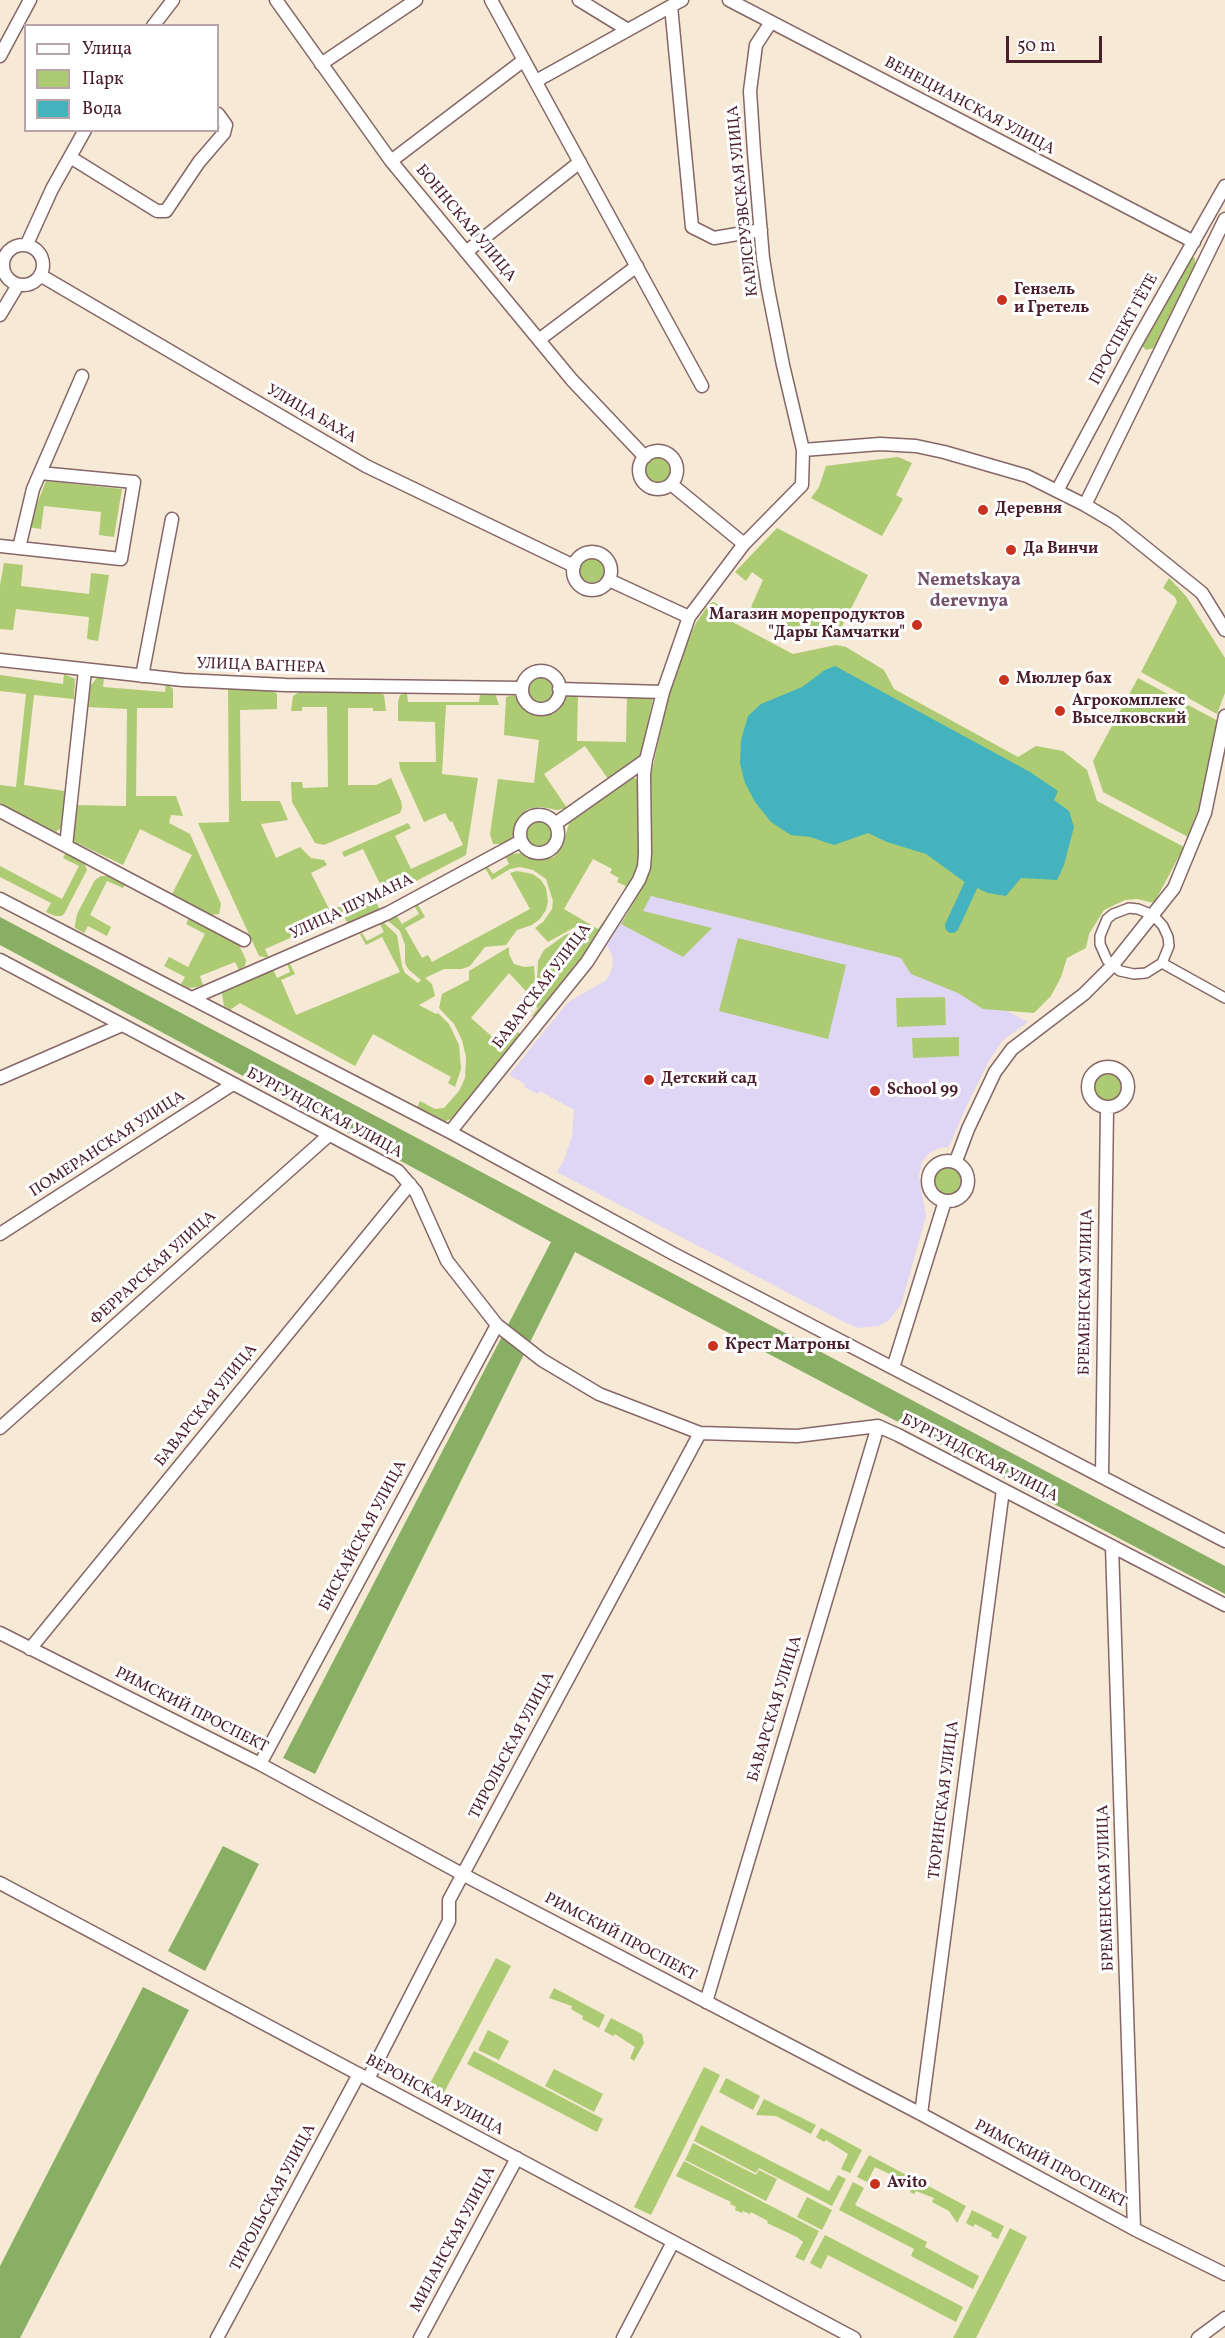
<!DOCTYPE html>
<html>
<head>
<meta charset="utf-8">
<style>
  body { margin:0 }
  #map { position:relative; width:1225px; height:2338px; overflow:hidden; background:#f6e9d5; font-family:Vollkorn,serif }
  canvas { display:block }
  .legend { position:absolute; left:24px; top:24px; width:195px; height:108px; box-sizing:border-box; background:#fff; border:2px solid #b7a5aa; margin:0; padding:8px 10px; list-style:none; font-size:18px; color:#4a1f2b }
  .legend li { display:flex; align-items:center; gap:12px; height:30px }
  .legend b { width:30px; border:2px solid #b7a5aa }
  .scale { position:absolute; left:1006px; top:36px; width:96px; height:27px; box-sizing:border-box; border:3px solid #4a1f2b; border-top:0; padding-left:8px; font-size:18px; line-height:21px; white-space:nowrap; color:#4a1f2b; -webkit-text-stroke:4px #fff; paint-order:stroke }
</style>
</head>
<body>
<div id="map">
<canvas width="1225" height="2338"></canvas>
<ul class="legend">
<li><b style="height:8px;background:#fff"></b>Улица</li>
<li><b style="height:16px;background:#accb73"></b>Парк</li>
<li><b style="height:16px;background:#44b3bd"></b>Вода</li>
</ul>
<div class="scale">50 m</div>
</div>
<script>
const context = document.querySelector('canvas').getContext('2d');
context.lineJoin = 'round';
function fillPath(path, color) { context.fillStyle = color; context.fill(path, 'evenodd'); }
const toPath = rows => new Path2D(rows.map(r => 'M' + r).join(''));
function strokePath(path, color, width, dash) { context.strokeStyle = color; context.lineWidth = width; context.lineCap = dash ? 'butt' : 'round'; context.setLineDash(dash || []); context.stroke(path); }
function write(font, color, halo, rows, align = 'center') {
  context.font = font + ' Vollkorn,serif'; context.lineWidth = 6; context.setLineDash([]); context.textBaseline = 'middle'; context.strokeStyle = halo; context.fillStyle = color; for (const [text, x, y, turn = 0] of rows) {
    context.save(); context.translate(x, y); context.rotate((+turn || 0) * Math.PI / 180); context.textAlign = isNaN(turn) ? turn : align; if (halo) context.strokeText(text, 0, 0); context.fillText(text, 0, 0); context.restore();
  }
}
const built = toPath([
  [655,824,1028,1022,1002,1041,989,1061,966,1107,949,1147,939,1148,929,1153,922,1162,919,1176,926,1216,901,1305,888,1321,879,1326,858,1328,844,1322,557,1172,564,1160,572,1136,574,1110,540,1091,538,1094,524,1087,525,1084,509,1075,568,1002,605,981,609,976,613,965,612,955,607,945,646,884,653,868]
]);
const green = toPath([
  [1190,257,1195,258,1195,266,1154,348,1146,350,1142,346,1143,342],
  [898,457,912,463,896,495,903,499,882,536,811,498,819,487,826,466],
  '645 470a13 13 0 1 1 26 0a13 13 0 1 1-26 0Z',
  [46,481,122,489,114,537,99,535,101,512,44,506,41,529,28,527],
  [777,528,868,575,840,630,834,633,803,636,751,607,763,580,752,572,746,581,735,572],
  '579 572a13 13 0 1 1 26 0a13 13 0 1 1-26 0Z',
  [4,563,23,565,21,586,89,594,91,573,109,575,98,641,87,639,89,617,16,609,13,630,0,629,0,585],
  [1169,578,1186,596,1225,658,1225,693,1217,714,1141,672,1177,602,1175,597,1163,588],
  [714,602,722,607,725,618,793,654,836,645,846,647,884,670,894,689,1018,757,1036,746,1063,751,1087,770,1097,801,1184,847,1154,903,1137,899,1125,900,1104,910,1089,934,1086,948,1067,958,1061,977,1051,996,1034,1013,983,1009,958,993,911,974,901,958,651,896,643,911,712,928,683,957,621,924,645,883,650,871,652,844,651,775,667,702,683,652,696,623,709,604],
  [64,674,75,679,74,699,34,695,24,785,65,791,62,827,56,832,0,803,0,785,16,787,26,694,0,691,0,675,63,684],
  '527 690a13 13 0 1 1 26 0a13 13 0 1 1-26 0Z',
  [97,678,104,678,103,687,165,692,166,683,173,689,173,708,137,708,136,796,176,796,183,816,171,815,169,823,190,834,221,904,219,914,211,915,172,894,192,855,140,829,123,865,75,842,73,840,76,805,126,806,127,709,88,707,90,686],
  [1138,678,1218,721,1203,797,1188,837,1103,792,1093,761],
  [228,689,272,689,277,694,277,709,240,710,241,801,280,801,288,820,261,824,276,858,300,847,311,858,324,860,327,865,311,873,330,911,381,886,363,849,344,857,342,852,408,823,411,828,395,836,411,869,463,845,452,821,450,822,445,813,424,822,400,769,399,762,436,762,435,722,398,721,398,702,400,695,407,693,408,702,479,702,480,693,495,693,499,705,446,705,442,774,478,778,466,855,376,902,380,910,348,924,343,915,265,949,269,958,259,956,198,823,229,822],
  [301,691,378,692,384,695,386,711,373,711,373,708,348,708,348,785,376,785,391,778,401,801,402,808,400,813,324,845,315,843,292,802,291,782,302,782,303,788,328,787,327,707,302,707,302,711,291,711,293,696],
  [578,693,577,741,626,742,627,695,653,698,642,754,608,779,585,746,544,774,567,808,557,810,541,807,528,809,519,817,512,838,502,844,493,844,490,834,498,779,534,783,539,740,504,735,506,697,514,695,528,711,543,715,558,709,568,694],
  [631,777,639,780,642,841,638,873,624,897,621,896,626,886,617,882,619,878,610,873,612,869,593,859,564,909,598,929,610,912,613,913,601,931,538,1020,532,1016,538,1008,533,1004,535,1001,509,973,471,1018,505,1048,518,1032,523,1036,451,1119,443,1122,416,1110,420,1101,435,1109,444,1108,459,1091,465,1078,466,1057,462,1040,454,1024,439,1008,442,994,469,980,469,971,509,947,509,954,514,964,524,967,534,966,535,980,532,993,536,996,538,961,544,950,565,935,588,926,586,924,575,927,548,942,535,928,543,922,552,909,553,901,546,879,533,870,520,867,510,869,492,880,485,868,488,867,493,874,509,864,505,856,511,854,523,853,540,860,554,857,562,847,570,820],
  '525 834a13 13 0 1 1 26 0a13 13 0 1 1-26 0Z',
  [66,852,83,860,87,870,64,914,61,916,55,916,46,912,51,903,0,877,0,866,62,899,79,866,63,858],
  [517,871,533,874,541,880,546,888,548,901,546,910,540,919,532,925,517,930,506,945,485,947,470,966,462,969,444,969,425,978,432,984,435,996,419,1005,436,1014,438,1013,449,1024,459,1045,461,1069,455,1087,448,1083,451,1077,373,1034,355,1066,240,1003,230,1010,224,1006,222,994,225,989,273,969,277,978,290,972,287,963,289,962,295,974,281,980,296,1015,400,972,382,937,366,945,360,934,362,933,367,941,384,932,380,924,383,922,397,935,402,966,405,973,418,983,421,980,408,969,405,963,405,945,400,931,387,920,396,915,402,924,419,914,414,905,417,903,425,917,405,928,422,958,428,955,432,962,530,909,510,873],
  [101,876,110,876,125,884,123,888,107,881,90,915,111,927,107,936,88,926,84,933,75,928,75,925,77,914,95,880],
  [189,918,239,945,246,960,245,966,239,970,235,962,200,976,203,985,197,987,189,988,181,984,185,977,164,966,169,957,188,967,205,934,186,924],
  [738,938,846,965,828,1039,719,1011],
  [945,997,946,1025,897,1027,896,998],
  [959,1037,959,1056,913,1058,912,1038],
  '1093 1089a15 15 0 1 1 30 0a15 15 0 1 1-30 0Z',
  '933 1180a15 15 0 1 1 30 0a15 15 0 1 1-30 0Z',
  [496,1958,511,1966,439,2102,424,2095],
  [554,1988,605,2015,599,2028,582,2019,583,2016,571,2009,572,2006,549,1998],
  [611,2018,642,2034,644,2043,634,2061,630,2058,635,2047,615,2034,613,2036,604,2031],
  [488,2030,509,2041,499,2060,478,2050],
  [474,2051,603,2119,597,2132,467,2064],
  [704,2067,720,2075,651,2215,634,2207],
  [554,2069,603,2094,594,2112,545,2086],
  [726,2078,760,2096,753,2110,719,2092],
  [764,2099,816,2125,811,2134,776,2116,756,2115],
  [701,2125,829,2191,838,2175,846,2179,832,2206,759,2168,756,2173,694,2141],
  [821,2128,862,2150,850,2173,841,2169,848,2154,826,2140,824,2142,816,2137],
  [693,2143,756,2175,759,2170,777,2179,766,2201,685,2160],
  [869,2155,912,2178,907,2186,899,2182,900,2179,875,2167,867,2182,857,2177],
  [684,2161,819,2231,804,2261,795,2257,803,2242,797,2237,767,2223,768,2221,751,2212,750,2214,743,2211,742,2213,735,2210,736,2207,730,2204,731,2202,676,2176],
  [917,2180,966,2206,957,2223,949,2211,932,2202,934,2198,916,2191,914,2194,910,2192],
  [853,2182,864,2188,855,2205,927,2242,925,2247,979,2276,973,2289,911,2256,914,2249,839,2210],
  [807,2197,832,2210,822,2230,797,2217],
  [972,2210,1004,2226,998,2239,991,2236,992,2233,975,2224,973,2227,966,2223],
  [1010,2228,1027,2237,976,2338,953,2338],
  [825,2235,963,2307,956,2322,828,2255,821,2269,810,2263]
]);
const forest = toPath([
  [0,917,1225,1566,1225,1594,575,1252,315,1774,283,1758,551,1242,0,945],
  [223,1846,259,1864,205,1971,168,1951],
  [143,1987,189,2010,20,2338,0,2338,0,2266]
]);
const water = toPath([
  [835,666,1030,772,1058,791,1054,800,1069,811,1074,827,1064,865,1057,880,1021,878,1006,896,988,893,966,883,926,854,887,842,868,833,834,845,810,837,791,835,771,822,755,802,745,783,740,763,741,740,748,716,761,704,802,687,825,670]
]);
const canal = toPath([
  [952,926,971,885]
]);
const pedestrian = toPath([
  [1129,908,1138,909,1153,915,1163,926,1168,937,1169,946,1162,963,1146,973,1134,974,1120,971,1107,960,1100,944,1100,936,1107,919,1113,914,1129,908],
  [1162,963,1225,998]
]);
const minor = toPath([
  [276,0,391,161,572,380,645,457],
  [491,0,702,386],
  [579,0,628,30],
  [729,0,1194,242],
  [671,6,692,227,714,238,761,230],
  [771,22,756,45,750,91,754,152,763,258,768,289,783,365,803,450],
  [153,26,173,0],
  [0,56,30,0],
  [321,64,416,0],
  [536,81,682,0],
  [70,157,157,211,166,211,199,162,224,133,226,125,218,114],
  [391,161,524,60],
  [27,244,52,189,85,130],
  '3 265a20 20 0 1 1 40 0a20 20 0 1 1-40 0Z',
  [466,252,580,162],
  [40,275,366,466,574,566],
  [0,315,18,285],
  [540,339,637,266],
  '639 470a19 19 0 1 1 38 0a19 19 0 1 1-38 0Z',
  [671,484,744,544],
  [1057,491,1136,343,1225,186],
  [1085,505,1225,219],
  [0,546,121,559,134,482,40,473],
  [19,548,33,489,82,376],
  '573 571a19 19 0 1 1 38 0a19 19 0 1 1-38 0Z',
  [609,580,689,617],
  [0,660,183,680,286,685,522,688],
  '522 690a19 19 0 1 1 38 0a19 19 0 1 1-38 0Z',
  [142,676,172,519],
  [559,689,663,692],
  [0,811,244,940],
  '520 834a19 19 0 1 1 38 0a19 19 0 1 1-38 0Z',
  [555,824,646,760],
  [66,846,85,670],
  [0,899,450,1132,672,1253,1225,1541],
  [0,960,398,1171,416,1192,447,1261,497,1325,542,1360,599,1394,700,1433,797,1436,878,1426,898,1435,1225,1605],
  [192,998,388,913,521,841],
  '1088 1087a20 20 0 1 1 40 0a20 20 0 1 1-40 0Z',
  [0,1078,122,1025],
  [450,1132,587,962,639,880,644,867,645,853,644,774,646,760,663,692,689,617,744,544,802,485,803,450,880,444,916,446,944,452,1027,476,1085,505,1114,522,1202,593,1225,630],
  '928 1181a20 20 0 1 1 40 0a20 20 0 1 1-40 0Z',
  [956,1161,968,1129,995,1072,1012,1049,1084,994,1112,966,1174,888,1205,813,1225,716],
  [0,1234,233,1084],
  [893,1368,945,1201],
  [0,1428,329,1135],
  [1102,1477,1107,1108],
  [1112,1546,1134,2229],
  [0,1633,260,1764,462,1874,921,2114,1134,2229,1225,2274],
  [30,1649,410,1184],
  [260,1764,497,1325],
  [0,1883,854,2338],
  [706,2002,878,1426],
  [368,2079,449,1921,449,1900,700,1433],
  [921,2114,1003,1490],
  [217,2338,359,2074],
  [420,2338,517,2158],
  [623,2338,673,2242],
  [1198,2338,1225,2318]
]);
const markers = [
  [1002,300,6,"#c8321e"],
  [983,510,6,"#c8321e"],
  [1011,550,6,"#c8321e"],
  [917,625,6,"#c8321e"],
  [1004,680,6,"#c8321e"],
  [1060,711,6,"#c8321e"],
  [649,1080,6,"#c8321e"],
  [875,1091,6,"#c8321e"],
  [713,1346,6,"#c8321e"],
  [875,2184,6,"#c8321e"]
];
const streetNames = [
  ["ВЕНЕЦИАНСКАЯ УЛИЦА",969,107,28],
  ["КАРЛСРУЭВСКАЯ УЛИЦА",744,201,-96],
  ["БОННСКАЯ УЛИЦА",465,224,50],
  ["ПРОСПЕКТ ГЁТЕ",1125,330,-61],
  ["УЛИЦА БАХА",311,415,30],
  ["УЛИЦА ВАГНЕРА",261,667,2],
  ["УЛИЦА ШУМАНА",352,908,-25],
  ["БАВАРСКАЯ УЛИЦА",543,987,-53],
  ["БУРГУНДСКАЯ УЛИЦА",324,1114,28],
  ["ПОМЕРАНСКАЯ УЛИЦА",108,1145,-33],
  ["ФЕРРАРСКАЯ УЛИЦА",154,1269,-42],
  ["БРЕМЕНСКАЯ УЛИЦА",1087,1292,-89],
  ["БАВАРСКАЯ УЛИЦА",207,1406,-51],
  ["БУРГУНДСКАЯ УЛИЦА",979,1459,27],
  ["БИСКАЙСКАЯ УЛИЦА",364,1536,-62],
  ["БАВАРСКАЯ УЛИЦА",776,1709,-73],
  ["РИМСКИЙ ПРОСПЕКТ",191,1711,27],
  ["ТИРОЛЬСКАЯ УЛИЦА",513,1746,-62],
  ["ТЮРИНСКАЯ УЛИЦА",945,1800,-83],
  ["БРЕМЕНСКАЯ УЛИЦА",1107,1888,-92],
  ["РИМСКИЙ ПРОСПЕКТ",620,1938,28],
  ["ВЕРОНСКАЯ УЛИЦА",434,2096,28],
  ["РИМСКИЙ ПРОСПЕКТ",1050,2165,28],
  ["ТИРОЛЬСКАЯ УЛИЦА",274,2198,-62],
  ["МИЛАНСКАЯ УЛИЦА",454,2240,-62]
];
const poiNames = [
  ["Гензель",1014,291],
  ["и Гретель",1014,309],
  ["Деревня",995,510],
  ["Да Винчи",1023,550],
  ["Магазин морепродуктов",905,616,"right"],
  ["\"Дары Камчатки\"",905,634,"right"],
  ["Мюллер бах",1016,680],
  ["Агрокомплекс",1072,702],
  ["Выселковский",1072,720],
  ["Детский сад",661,1080],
  ["School 99",887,1091],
  ["Крест Матроны",725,1346],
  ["Avito",887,2184]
];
const neighbourhoodNames = [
  ["Nemetskaya",969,582],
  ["derevnya",969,603]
];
fillPath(built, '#dfd5f5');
fillPath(green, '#accb73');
fillPath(forest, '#89af65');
fillPath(water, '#44b3bd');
strokePath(canal, '#44b3bd', 14);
strokePath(pedestrian, '#866666', 12);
strokePath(minor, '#866666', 15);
strokePath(pedestrian, '#fff', 9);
strokePath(minor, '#fff', 12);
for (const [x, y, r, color] of markers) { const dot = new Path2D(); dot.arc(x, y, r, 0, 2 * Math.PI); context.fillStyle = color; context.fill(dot); strokePath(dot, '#fff', 2); }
write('16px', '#4a1f2b', '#fff', streetNames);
write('bold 16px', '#4a1f2b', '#fff', poiNames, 'left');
write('bold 18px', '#745068', '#fff', neighbourhoodNames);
</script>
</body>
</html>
